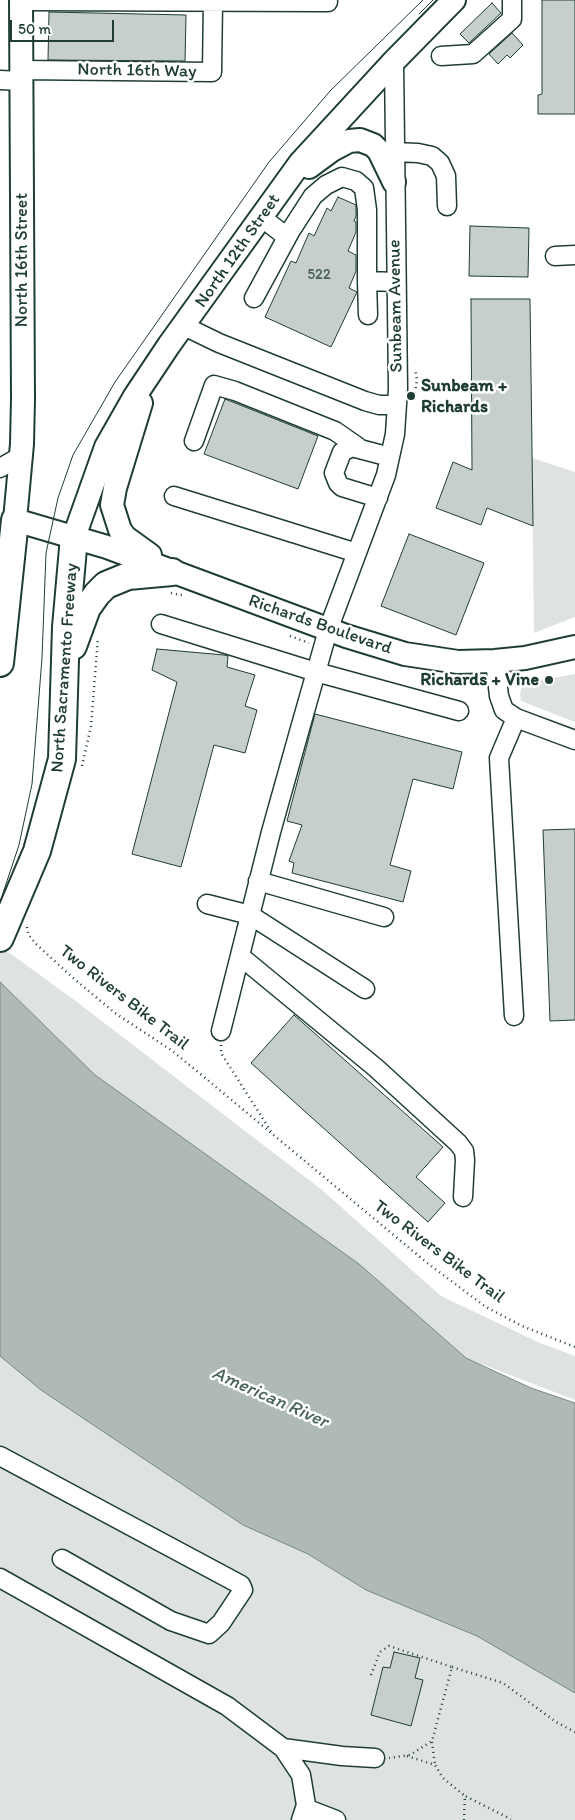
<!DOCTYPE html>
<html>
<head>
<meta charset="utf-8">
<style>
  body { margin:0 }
  #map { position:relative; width:575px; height:1820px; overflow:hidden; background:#fff; font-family:Itim,sans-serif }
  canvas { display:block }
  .scale { position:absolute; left:10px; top:20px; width:104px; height:22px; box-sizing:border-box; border:2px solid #1f3d34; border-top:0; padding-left:6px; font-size:15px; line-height:18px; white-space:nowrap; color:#1f3d34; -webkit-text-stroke:4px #fff; paint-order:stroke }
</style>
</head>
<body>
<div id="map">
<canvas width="575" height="1820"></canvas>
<div class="scale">50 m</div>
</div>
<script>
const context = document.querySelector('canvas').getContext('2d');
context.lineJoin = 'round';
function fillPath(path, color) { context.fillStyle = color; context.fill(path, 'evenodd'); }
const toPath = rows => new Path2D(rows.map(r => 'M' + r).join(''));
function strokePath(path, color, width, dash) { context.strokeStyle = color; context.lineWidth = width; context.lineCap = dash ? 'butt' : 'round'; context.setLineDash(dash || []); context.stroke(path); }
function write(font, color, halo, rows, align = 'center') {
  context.font = font + ' Itim,sans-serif'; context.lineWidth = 5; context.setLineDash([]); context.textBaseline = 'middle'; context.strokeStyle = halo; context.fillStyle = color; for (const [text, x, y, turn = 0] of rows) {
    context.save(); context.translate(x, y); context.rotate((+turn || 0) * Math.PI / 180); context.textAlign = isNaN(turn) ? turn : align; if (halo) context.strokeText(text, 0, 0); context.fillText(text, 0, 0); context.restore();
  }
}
const green = toPath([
  [532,458,575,472,575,617,534,633],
  [575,674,575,722,521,701,520,694,523,683],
  [0,946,77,1002,322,1190,441,1296,540,1343,575,1356,575,1400,466,1358,359,1264,95,1075,0,982],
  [0,1356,41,1390,243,1525,308,1554,366,1590,477,1635,575,1693,575,1820,0,1820]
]);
const water = toPath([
  [0,982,95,1075,359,1264,466,1358,531,1388,575,1403,575,1693,477,1636,366,1590,308,1554,243,1525,41,1390,0,1356,0,982]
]);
const building = toPath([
  [542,0,575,0,575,114,538,114,538,95,542,94,542,0],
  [492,3,501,13,469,43,460,34,492,3],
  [49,12,186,15,185,61,48,60,49,12],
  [512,33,523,45,510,58,507,55,498,64,489,54,512,33],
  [338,197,356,205,356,216,354,221,356,222,356,232,348,251,356,255,356,271,349,288,357,292,331,347,265,317,291,261,296,263,309,233,314,236,327,208,331,211,338,197],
  [470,226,529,228,528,277,469,276,470,226],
  [471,299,530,299,533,526,487,508,481,525,436,508,453,462,472,470,471,299],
  [225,399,318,436,298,489,204,454,225,399],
  [409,534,484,563,456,635,381,606,409,534],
  [157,649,224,655,228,656,227,667,255,675,245,706,257,710,245,753,214,745,181,867,132,854,177,682,152,670,157,649],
  [315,714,462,752,453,789,413,779,390,865,411,871,403,902,292,873,294,863,289,861,302,825,287,821,315,714],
  [575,829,575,1020,550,1021,543,830,575,829],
  [294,1015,443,1147,416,1177,445,1203,428,1222,251,1063,294,1015],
  [394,1652,420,1658,415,1678,423,1680,411,1726,371,1715,383,1667,390,1668,394,1652]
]);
const path = toPath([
  [414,398,417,380,415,369],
  [171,593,185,596],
  [290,636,309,643],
  [82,766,91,726,98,638],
  [27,927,28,934,35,943,72,977,115,1013,171,1050,198,1072,426,1262,486,1307,522,1326,575,1347],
  [221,1045,221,1053,272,1133],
  [452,1667,503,1683,556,1722,575,1732],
  [371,1675,380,1652,389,1646,452,1667,432,1741,410,1755,389,1758],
  [432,1742,435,1765],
  [407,1756,435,1765,443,1778,465,1796],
  [464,1820,465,1796,511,1819]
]);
const minor = toPath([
  [21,1,328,2],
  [441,56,473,54,512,19,512,0],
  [21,70,212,72,213,2],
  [0,80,21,81],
  [394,152,418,153,432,156,440,163,446,176,447,206],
  [261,217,287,237],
  [555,256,575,255],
  [254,298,291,230,313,196,326,185,342,177,356,181,364,188,367,210,367,281],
  [368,315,367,281,396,282],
  [184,326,219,343,365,401,379,405,397,405],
  [194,441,214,385,235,391,335,431,358,447],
  [0,468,21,456],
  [174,496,357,553],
  [378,498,342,487,338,483,334,473,342,452,352,447,390,457],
  [161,624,316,672,459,711],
  [495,661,499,696,504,710,516,718,575,740],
  [258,881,384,917],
  [207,904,250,915,365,989],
  [240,956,376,1068,458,1143,464,1151,465,1160,463,1197],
  [514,1016,499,758,516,718],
  [221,1031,271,832,299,732,328,630,386,475,395,434,398,389,394,61],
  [0,1456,241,1585,243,1590,221,1623,209,1634,171,1621,62,1559],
  [0,1578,227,1706,283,1748,301,1775,306,1805,301,1820],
  [283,1748,342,1756,375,1758],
  [305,1808,336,1820]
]);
const major = toPath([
  [21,0,23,399,22,444,15,520,107,547,346,636,405,654,458,662,495,661,525,658,575,647],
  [309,167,332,150,349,141,360,140,373,145,379,151,394,182],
  [141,403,115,488,112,505,120,530,125,537,150,555],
  [74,537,106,447,135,396,169,345,300,163,394,61,454,0]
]);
const highway = toPath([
  [73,646,87,608,97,594,106,585,128,576,172,572],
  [0,663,15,520],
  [0,938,37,851,62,759,66,627,74,537]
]);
const tram = toPath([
  [419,14,433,0],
  [0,902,19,845,32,784,42,658,46,553,58,498,73,455,115,382,269,162,331,90,423,0]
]);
const markers = [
  [411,396,5,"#1f3d34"],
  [549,680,5,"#1f3d34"]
];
const numberNames = [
  ["522",319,275]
];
const streetNames = [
  ["North 16th Way",137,71,1],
  ["North 12th Street",238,251,-55],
  ["North 16th Street",22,260,-90],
  ["Sunbeam Avenue",396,306,-91],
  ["Richards Boulevard",320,625,19],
  ["North Sacramento Freeway",65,668,-86],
  ["Two Rivers Bike Trail",124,998,38],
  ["Two Rivers Bike Trail",439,1252,37]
];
const poiNames = [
  ["Sunbeam +",421,386],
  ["Richards",421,407],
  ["Richards + Vine",539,680,"right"]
];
const waterNames = [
  ["American River",270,1398,24]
];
fillPath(green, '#dee3e2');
fillPath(water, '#afbab7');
strokePath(water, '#758883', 1);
fillPath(building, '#c7cfcc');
strokePath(building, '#1f3d34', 1);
strokePath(minor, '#1f3d34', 21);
strokePath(major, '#1f3d34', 26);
strokePath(highway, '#1f3d34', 30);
strokePath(path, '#1f3d34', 2.5, [1, 4]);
strokePath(minor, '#fff', 18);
strokePath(major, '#fff', 22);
strokePath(highway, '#fff', 26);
strokePath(tram, '#1f3d34', 1);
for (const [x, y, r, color] of markers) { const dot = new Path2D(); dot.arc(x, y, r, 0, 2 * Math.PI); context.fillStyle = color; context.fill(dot); strokePath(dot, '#fff', 2); }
write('15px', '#49625a', null, numberNames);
write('18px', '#1f3d34', '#fff', streetNames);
write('bold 18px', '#1f3d34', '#fff', poiNames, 'left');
write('italic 19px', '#4a625b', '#fff', waterNames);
</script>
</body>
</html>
